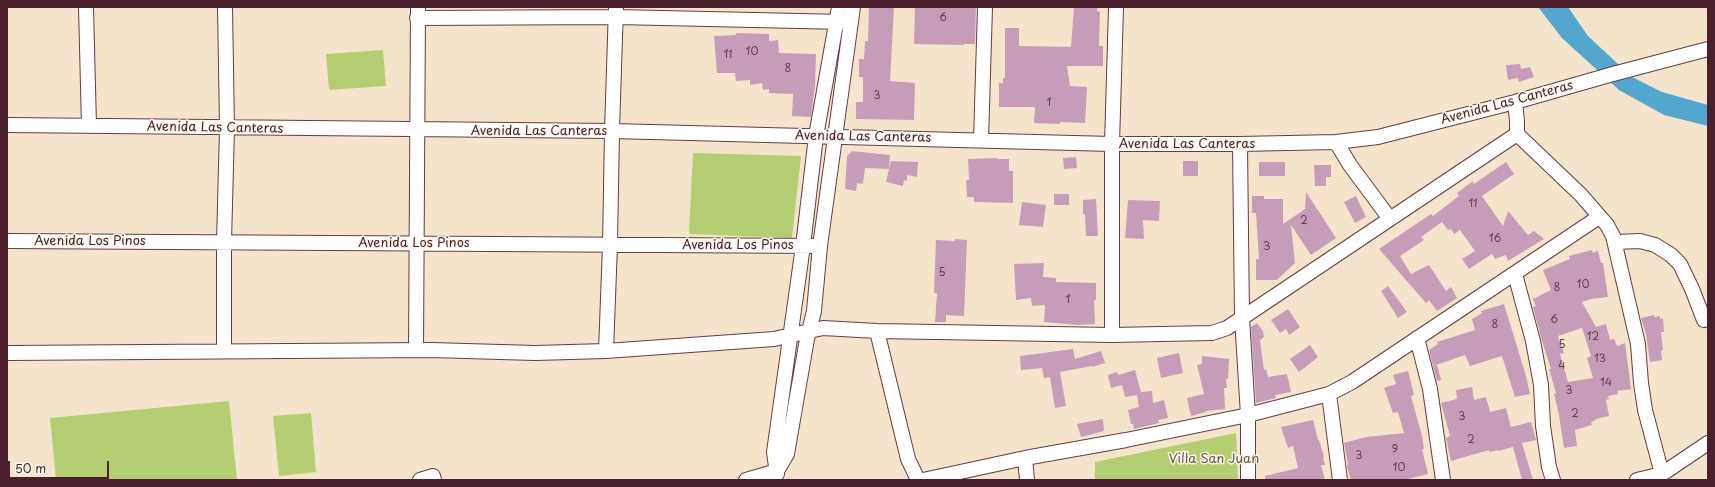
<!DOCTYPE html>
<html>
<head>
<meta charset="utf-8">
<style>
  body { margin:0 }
  #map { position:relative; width:1715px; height:487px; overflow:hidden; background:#f4e4cb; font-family:"Playpen Sans",sans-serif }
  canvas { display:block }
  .frame { position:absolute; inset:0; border:8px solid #4a1f2b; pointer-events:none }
  .scale { position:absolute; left:8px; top:461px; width:101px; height:18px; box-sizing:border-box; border:2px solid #4a1f2b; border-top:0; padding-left:5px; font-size:12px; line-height:14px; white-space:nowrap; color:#4a1f2b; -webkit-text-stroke:3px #fbf7ec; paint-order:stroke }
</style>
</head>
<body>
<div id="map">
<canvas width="1715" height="487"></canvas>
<div class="frame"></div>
<div class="scale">50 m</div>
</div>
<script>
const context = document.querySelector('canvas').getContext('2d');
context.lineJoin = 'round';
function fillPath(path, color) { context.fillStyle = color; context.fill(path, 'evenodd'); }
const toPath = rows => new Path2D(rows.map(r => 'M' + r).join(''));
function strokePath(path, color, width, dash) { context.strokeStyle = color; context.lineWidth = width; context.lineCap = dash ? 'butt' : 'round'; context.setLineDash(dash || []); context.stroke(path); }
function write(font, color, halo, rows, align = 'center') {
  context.font = font + ' "Playpen Sans",sans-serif'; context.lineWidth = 3; context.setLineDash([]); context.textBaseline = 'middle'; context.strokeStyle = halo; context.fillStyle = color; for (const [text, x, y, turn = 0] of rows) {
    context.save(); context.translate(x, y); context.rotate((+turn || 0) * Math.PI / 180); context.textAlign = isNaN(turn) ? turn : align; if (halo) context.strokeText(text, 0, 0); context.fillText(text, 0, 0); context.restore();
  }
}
const green = toPath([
  [383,50,386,86,329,90,326,54],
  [693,153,801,156,792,238,689,234],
  [229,401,237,480,56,480,50,418],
  [311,413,316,472,279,476,273,416],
  [1236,433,1238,480,1095,480,1095,462]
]);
const water = toPath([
  [1538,7,1568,7,1588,36,1632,77,1662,92,1708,105,1708,126,1664,115,1619,90,1562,38]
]);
const building = toPath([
  [869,7,894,7,890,81,915,83,914,120,856,119,856,102,863,102,863,77,859,77,859,59,864,59,865,41,868,41],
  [915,7,976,7,975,44,964,44,964,45,914,44],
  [1074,7,1098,7,1097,11,1100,12,1099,46,1103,46,1103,66,1067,66,1070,86,1087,87,1085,123,1060,122,1060,124,1034,123,1035,107,999,107,999,83,1003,83,1003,78,1005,78,1005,28,1019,28,1019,46,1071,47],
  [736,33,769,34,769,41,778,40,779,53,816,54,815,86,811,117,792,116,793,94,769,93,769,89,763,90,762,83,750,85,750,80,736,81,735,73,717,73,714,36,736,35],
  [1520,64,1521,69,1530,67,1534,77,1519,82,1518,78,1508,80,1506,65],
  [852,151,890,155,889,169,891,161,918,162,917,177,907,175,907,181,904,180,903,186,886,182,889,169,865,168,863,184,857,183,856,191,845,189,847,156],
  [1076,157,1077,168,1064,169,1063,158],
  [997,158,997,159,1009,159,1009,171,1013,171,1013,203,974,202,974,197,967,197,966,180,969,180,968,159],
  [1183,161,1198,161,1198,176,1183,176],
  [1259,162,1285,162,1285,176,1259,176],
  [1506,162,1514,174,1482,196,1503,226,1508,211,1528,235,1534,231,1544,239,1508,261,1506,255,1495,259,1492,254,1469,269,1462,259,1475,251,1460,230,1454,234,1451,229,1448,230,1442,222,1421,237,1424,240,1400,256,1411,274,1429,265,1446,291,1451,287,1457,298,1437,311,1429,300,1426,303,1379,249,1431,214,1433,216,1459,196,1457,193,1473,181,1474,184],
  [1314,165,1331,165,1331,177,1326,177,1326,186,1315,186],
  [1306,192,1336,238,1311,255,1291,225,1295,263,1277,280,1256,280,1256,259,1259,259,1256,213,1252,213,1252,196,1264,196,1264,199,1283,199,1283,224,1305,209],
  [1054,194,1069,194,1069,205,1054,205],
  [1356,196,1366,217,1355,223,1344,202],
  [1096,199,1098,236,1086,236,1085,214,1083,214,1083,200],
  [1128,200,1160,201,1159,221,1143,220,1144,239,1125,238],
  [1022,202,1046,205,1043,227,1019,225],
  [955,239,967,240,964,316,946,315,946,322,935,322,937,293,934,293,936,240,955,241],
  [1592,250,1593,253,1598,251,1601,263,1603,263,1608,297,1591,299,1582,302,1596,327,1606,324,1610,340,1614,339,1617,346,1625,343,1631,389,1617,391,1618,394,1608,396,1609,399,1606,400,1609,416,1596,419,1596,420,1591,422,1592,425,1575,430,1577,446,1564,448,1559,415,1554,394,1556,393,1549,369,1551,369,1542,341,1533,307,1536,306,1533,299,1551,290,1543,270,1570,259,1569,256],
  [1582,328,1591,356,1587,358,1593,378,1568,382,1560,354,1564,353,1558,336],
  [1044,263,1043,277,1056,278,1056,282,1096,283,1096,300,1094,300,1095,324,1077,325,1044,322,1045,306,1044,305,1032,306,1031,298,1016,300,1014,264],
  [1388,286,1407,312,1398,318,1381,291],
  [1504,304,1526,376,1530,394,1515,397,1502,356,1470,366,1465,355,1433,366,1429,350,1438,344,1437,342,1475,330,1472,319,1482,313,1481,311],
  [1288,309,1300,327,1289,335,1286,329,1280,333,1271,320],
  [1654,315,1654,317,1660,316,1660,319,1663,318,1664,332,1661,332,1663,350,1661,351,1662,360,1650,362,1646,334,1641,318],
  [1257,323,1263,331,1264,337,1260,340,1264,370,1266,369,1268,377,1287,374,1291,392,1275,395,1276,398,1256,403,1251,327],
  [1310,345,1318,357,1299,372,1290,359],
  [1073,349,1075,359,1101,351,1105,363,1092,367,1092,366,1060,372,1066,406,1055,408,1050,377,1044,378,1042,368,1021,370,1020,356],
  [1179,353,1183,373,1161,378,1157,358],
  [1202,356,1229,359,1228,379,1226,379,1227,388,1224,388,1225,409,1205,411,1206,412,1191,416,1187,398,1204,394,1197,365,1202,364],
  [1437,365,1441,380,1437,381,1433,366],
  [1135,370,1141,392,1152,391,1153,403,1164,400,1168,418,1158,420,1159,423,1134,429,1133,424,1131,424,1128,410,1139,407,1137,395,1125,397,1122,385,1111,388,1108,375,1117,372,1118,375],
  [1408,371,1414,395,1411,396,1422,436,1424,449,1422,449,1428,474,1404,480,1351,480,1347,466,1348,464,1344,443,1366,437,1404,433,1398,412,1393,413,1384,388,1396,384,1393,375],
  [1472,387,1474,400,1486,397,1490,412,1506,408,1511,427,1531,422,1536,440,1522,443,1533,480,1522,480,1513,447,1498,451,1498,450,1489,452,1489,450,1451,461,1446,438,1450,436,1441,403,1457,399,1456,390],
  [1103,419,1104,431,1081,437,1077,424],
  [1313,420,1318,440,1319,440,1324,457,1323,457,1325,465,1321,465,1325,480,1265,480,1265,476,1298,468,1293,446,1288,448,1281,427]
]);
const minor = toPath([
  [86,7,89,126],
  [417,18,616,17,845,22],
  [1515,102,1517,121,1517,134,1581,195,1607,225,1613,236,1638,344,1641,383,1645,410,1662,474],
  [7,125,612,131,1112,144,1240,144,1336,142,1378,137,1515,102,1613,74,1708,49],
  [981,140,985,7],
  [1336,142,1350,165,1390,219],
  [1240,144,1242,318,1248,415,1248,480],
  [7,241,820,246],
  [1615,242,1640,241,1655,245,1671,255,1680,264,1692,289,1704,320],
  [1515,274,1533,341,1541,385,1543,426,1549,467,1553,480],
  [877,331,908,459,918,480],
  [1112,335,1112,144,1116,7],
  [1417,338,1430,389,1443,480],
  [224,350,224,242,227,128,225,7],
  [416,350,418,7],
  [606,351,610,245,612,131,616,7],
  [7,353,431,350,535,353,606,351,774,339,823,328,877,331,1112,335,1212,333,1227,328,1517,134],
  [1329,394,1340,480],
  [1025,458,1027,480],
  [777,474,774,452,803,246,816,136,839,7],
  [420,480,433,476,434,480],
  [746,480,777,471,787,454,807,339,814,311,820,246,853,7],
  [923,480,1025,458,1126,440,1248,415,1329,394,1352,382,1599,217],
  [1637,480,1662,474,1708,443]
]);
const numberNames = [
  ["6",943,18],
  ["10",752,52],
  ["11",728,55],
  ["8",788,69],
  ["3",877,96],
  ["1",1049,103],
  ["11",1473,204],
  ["2",1304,221],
  ["16",1495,239],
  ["3",1267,247],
  ["5",942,273],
  ["10",1583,285],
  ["8",1557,288],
  ["1",1068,300],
  ["6",1554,320],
  ["8",1495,325],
  ["12",1593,337],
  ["5",1562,345],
  ["13",1600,359],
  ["4",1562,366],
  ["14",1606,383],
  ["3",1569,391],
  ["2",1575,414],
  ["3",1462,417],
  ["2",1471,440],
  ["9",1395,450],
  ["3",1359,456],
  ["10",1399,468]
];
const streetNames = [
  ["Avenida Las Canteras",1507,103,-15],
  ["Avenida Las Canteras",215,128,1],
  ["Avenida Las Canteras",539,131],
  ["Avenida Las Canteras",863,137,1],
  ["Avenida Las Canteras",1187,144],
  ["Avenida Los Pinos",90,241],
  ["Avenida Los Pinos",414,243],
  ["Avenida Los Pinos",738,245]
];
const parkNames = [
  ["Villa San Juan",1214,459]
];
fillPath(green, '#b5ce73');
fillPath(water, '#53a7cf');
fillPath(building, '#c69db9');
strokePath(minor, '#643d43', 16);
strokePath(minor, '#fff', 14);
write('11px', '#693e4e', null, numberNames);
write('13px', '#4a1f2b', '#fbf7ec', streetNames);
write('13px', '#6a5441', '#fbf7ec', parkNames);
</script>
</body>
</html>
